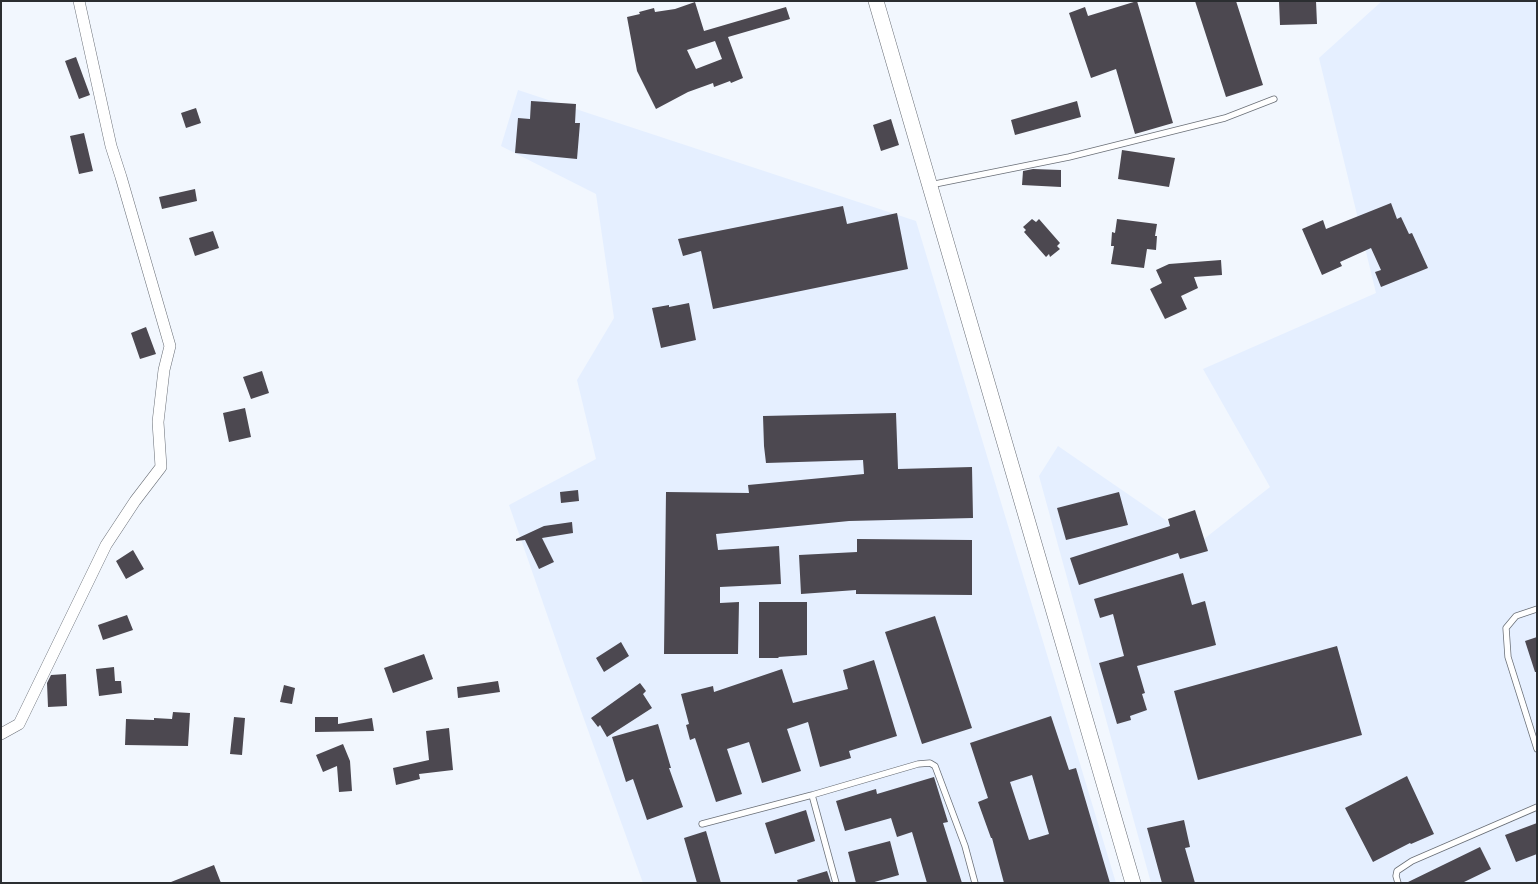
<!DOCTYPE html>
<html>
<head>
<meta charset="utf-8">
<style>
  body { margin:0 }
  #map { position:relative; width:1538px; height:884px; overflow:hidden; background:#f2f7fe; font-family:"Titillium Web",sans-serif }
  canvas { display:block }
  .frame { position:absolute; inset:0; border:2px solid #2b2e31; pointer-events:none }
</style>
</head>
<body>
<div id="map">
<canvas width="1538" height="884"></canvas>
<div class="frame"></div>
</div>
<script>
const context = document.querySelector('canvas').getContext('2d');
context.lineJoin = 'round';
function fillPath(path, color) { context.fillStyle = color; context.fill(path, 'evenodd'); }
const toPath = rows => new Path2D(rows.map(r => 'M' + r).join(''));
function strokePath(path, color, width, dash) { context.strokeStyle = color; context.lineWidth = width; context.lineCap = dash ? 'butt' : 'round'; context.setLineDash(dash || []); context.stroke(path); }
const built = toPath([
  [1382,1,1537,1,1537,883,1151,883,1039,476,1058,446,1199,543,1270,487,1203,369,1376,293,1319,58],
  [518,90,916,221,1116,883,643,883,566,669,509,505,596,459,577,380,614,318,596,194,501,146]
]);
const building = toPath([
  [1137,1,1173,123,1135,134,1116,69,1091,78,1069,13,1085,7,1088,16],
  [1195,1,1236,1,1263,85,1226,97],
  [1279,1,1316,1,1317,24,1280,25],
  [695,2,704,31,786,7,790,19,728,37,743,78,731,83,730,81,714,87,713,83,688,92,656,109,637,71,627,17,640,14,639,12,654,8,655,12,675,9],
  [715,41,722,59,696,69,687,50],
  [76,57,90,95,79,99,65,61],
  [531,101,576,104,575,123,580,123,577,159,515,153,518,118,530,119],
  [1077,101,1081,117,1015,135,1011,120],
  [196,108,201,123,186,128,181,113],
  [891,119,899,145,881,151,873,125],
  [84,133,93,171,79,174,70,136],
  [1122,150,1175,158,1169,187,1118,179],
  [1033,169,1061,170,1061,187,1022,185,1023,171],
  [195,189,197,201,162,209,159,197],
  [1391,203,1397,219,1401,217,1409,234,1412,233,1428,268,1381,287,1375,272,1381,270,1371,248,1340,262,1342,266,1322,275,1302,229,1323,220,1326,229],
  [843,206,847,224,897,213,908,269,713,309,701,251,683,256,678,239],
  [1032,219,1036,222,1039,219,1060,243,1057,246,1060,249,1050,257,1049,254,1046,257,1024,232,1026,230,1023,227],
  [1117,219,1157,224,1155,236,1157,236,1156,250,1147,249,1144,268,1111,264,1114,246,1111,246,1112,232,1115,233],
  [213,231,219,248,195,256,189,238],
  [1221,260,1222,275,1194,277,1198,288,1181,296,1187,309,1165,319,1150,289,1162,283,1156,270,1169,264],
  [689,303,696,340,661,348,652,308,669,305,669,307],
  [146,327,156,354,140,359,131,333],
  [262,371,269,393,251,399,243,377],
  [245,408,251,437,229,442,223,413],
  [896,413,898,469,972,467,973,518,849,521,716,534,718,550,779,546,781,584,720,587,720,603,739,602,738,654,664,654,666,492,749,493,748,485,864,474,863,460,766,463,764,446,763,416],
  [578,490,579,501,561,503,560,492],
  [1119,492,1128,525,1066,540,1057,508],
  [1195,510,1208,551,1180,559,1178,553,1079,585,1070,558,1170,526,1168,519],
  [572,522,573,533,542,538,554,562,539,569,525,540,516,541,516,539,544,526],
  [857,539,972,540,972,595,856,594,856,590,801,594,799,555,857,552],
  [133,550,144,569,126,579,116,561],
  [1183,573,1192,605,1205,601,1216,645,1137,666,1145,693,1142,694,1147,710,1130,716,1131,720,1117,724,1099,663,1124,656,1113,614,1100,618,1094,599],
  [759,602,807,602,807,655,778,657,779,658,759,658],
  [127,615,133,630,103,640,98,625],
  [935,616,972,728,922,744,885,632],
  [1537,637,1537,672,1535,672,1525,641],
  [621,642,629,656,604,672,596,658],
  [1337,646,1362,735,1198,780,1174,691],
  [424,654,433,679,393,693,384,668],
  [874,660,897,736,849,751,851,758,820,767,808,722,787,729,801,771,762,783,749,742,727,749,742,794,716,802,695,738,690,740,686,725,689,724,681,694,713,686,714,692,782,669,793,703,848,689,843,670],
  [114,667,115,681,121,681,122,693,99,696,96,669],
  [66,674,67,706,48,707,47,683,51,675],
  [498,681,500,692,458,698,457,687],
  [640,683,646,691,643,694,652,708,607,737,600,725,598,727,591,718],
  [284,685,295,688,292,704,280,702],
  [173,712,190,713,188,746,125,745,126,719,154,720,154,718,172,719],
  [1051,716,1069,770,1076,768,1110,883,1004,883,992,838,991,838,978,802,988,798,970,743],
  [1032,775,1049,834,1029,840,1010,782],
  [234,717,245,718,242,755,230,754],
  [315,717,338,717,338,724,372,718,374,731,315,732],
  [658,724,671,768,669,768,683,807,647,820,633,779,626,782,612,737],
  [449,728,453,770,419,774,420,779,396,785,393,768,429,760,426,731],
  [343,744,350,761,352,791,339,792,337,766,323,772,316,755],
  [1407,776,1434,834,1411,844,1410,843,1373,862,1345,808],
  [934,777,948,822,943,823,962,883,927,883,912,832,897,837,891,818,845,831,836,801,876,789,877,794],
  [806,810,815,841,775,854,765,823],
  [1184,820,1190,847,1185,848,1195,883,1162,883,1147,828],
  [1537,823,1537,854,1516,862,1505,835],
  [706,831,721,883,697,883,684,838],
  [890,841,899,875,871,883,856,883,848,852],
  [1480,847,1491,869,1462,883,1406,883],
  [214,865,221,883,171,883,171,882],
  [827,871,831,883,798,883,797,880]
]);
const service = toPath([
  [930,185,1069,157,1225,118,1274,99],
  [1537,609,1516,616,1506,628,1508,657,1537,749],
  [812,795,836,883],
  [702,824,812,795,918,764,930,763,935,766,965,846,975,883],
  [1398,883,1396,876,1397,871,1412,861,1537,807]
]);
const minor = toPath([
  [1,734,19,724,106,545,135,501,161,467,158,422,164,370,170,346,121,177,111,146,79,1]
]);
const tertiary = toPath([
  [876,1,1133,883]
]);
fillPath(built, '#e5efff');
fillPath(building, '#4c4850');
strokePath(service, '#6a6f77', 7);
strokePath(minor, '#6a6f77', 12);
strokePath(tertiary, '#6a6f77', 16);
strokePath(service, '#fff', 5.5);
strokePath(minor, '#fff', 11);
strokePath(tertiary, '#fff', 15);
</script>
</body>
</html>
